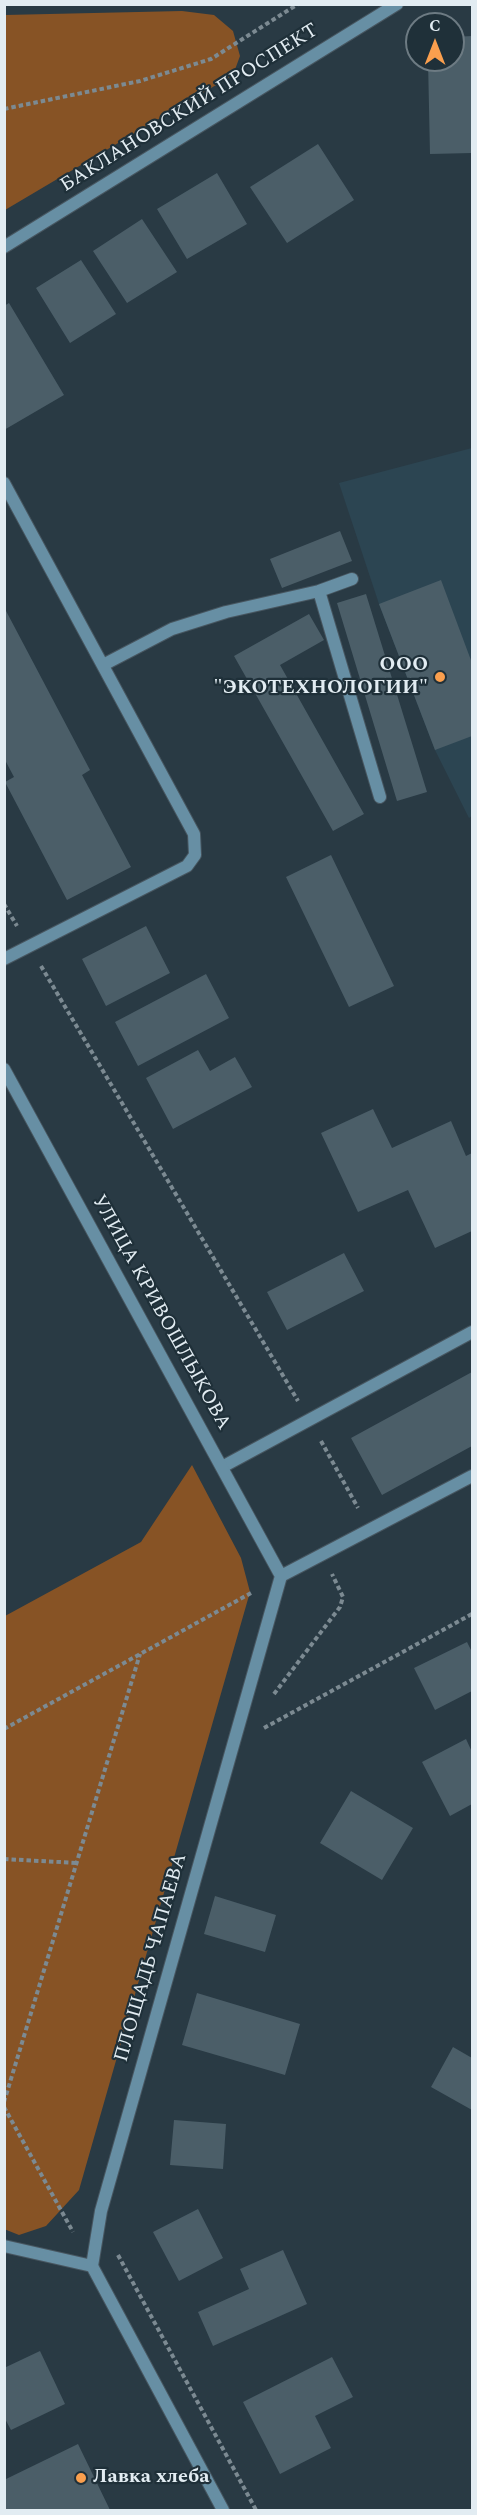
<!DOCTYPE html>
<html>
<head>
<meta charset="utf-8">
<style>
  body { margin:0 }
  #map { position:relative; width:477px; height:2515px; overflow:hidden; background:#293a44; font-family:Spectral,serif }
  canvas { display:block }
  .frame { position:absolute; inset:0; border:6px solid #e2ecf2; pointer-events:none }
  .north { position:absolute; left:405px; top:12px; width:60px; height:60px; box-sizing:border-box; background:#1f3039; border:2px solid #6d7b83; border-radius:50%; rotate:0deg; font-size:16px; font-weight:700; line-height:24px; text-align:center; color:#e2ecf2 }
  .north::after { content:''; display:block; margin:auto; width:21px; height:27px; background:#fa9f4e; clip-path:polygon(50% 0,100% 100%,50% 72%,0 100%) }
</style>
</head>
<body>
<div id="map">
<canvas width="477" height="2515"></canvas>
<div class="frame"></div>
<div class="north">С</div>
</div>
<script>
const context = document.querySelector('canvas').getContext('2d');
context.lineJoin = 'round';
function fillPath(path, color) { context.fillStyle = color; context.fill(path, 'evenodd'); }
const toPath = rows => new Path2D(rows.map(r => 'M' + r).join(''));
function strokePath(path, color, width, dash) { context.strokeStyle = color; context.lineWidth = width; context.lineCap = dash ? 'butt' : 'round'; context.setLineDash(dash || []); context.stroke(path); }
function write(font, color, halo, rows, align = 'center') {
  context.font = font + ' Spectral,serif'; context.lineWidth = 4.5; context.setLineDash([]); context.textBaseline = 'middle'; context.strokeStyle = halo; context.fillStyle = color; for (const [text, x, y, turn = 0] of rows) {
    context.save(); context.translate(x, y); context.rotate((+turn || 0) * Math.PI / 180); context.textAlign = isNaN(turn) ? turn : align; if (halo) context.strokeText(text, 0, 0); context.fillText(text, 0, 0); context.restore();
  }
}
const built = toPath([
  [472,448,472,816,469,818,435,750,379,604,339,483]
]);
const green = toPath([
  [182,11,214,15,233,31,240,56,233,75,5,210,5,15],
  [192,1465,241,1558,250,1592,79,2190,46,2226,19,2235,4,2229,5,1616,141,1542]
]);
const building = toPath([
  [472,36,472,153,430,154,428,60,453,60,453,37],
  [318,144,354,200,287,243,250,187],
  [217,173,247,224,187,259,157,209],
  [142,219,177,272,127,303,93,251],
  [81,260,116,314,70,343,36,288],
  [9,303,64,395,4,430,4,306],
  [340,531,352,561,282,588,270,559],
  [441,580,472,663,472,736,435,750,379,604],
  [366,594,427,792,397,801,337,603],
  [5,609,90,770,82,775,131,867,67,900,5,782,14,777,5,760],
  [309,614,324,640,280,665,364,814,333,831,234,656],
  [331,855,394,986,349,1007,286,877],
  [146,926,170,973,106,1006,82,959],
  [206,974,229,1018,138,1066,115,1022],
  [198,1050,210,1071,235,1057,252,1087,173,1129,146,1078],
  [373,1109,392,1148,451,1121,466,1156,472,1153,472,1231,435,1248,408,1190,358,1212,321,1133],
  [344,1253,364,1291,287,1330,267,1292],
  [472,1372,472,1446,382,1495,351,1438],
  [467,1642,472,1652,472,1691,435,1710,414,1668],
  [466,1739,472,1752,472,1804,450,1816,422,1762],
  [351,1791,413,1828,382,1880,320,1843],
  [215,1896,276,1915,265,1952,204,1934],
  [197,1993,300,2024,285,2075,182,2045],
  [453,2047,472,2058,472,2110,431,2087],
  [174,2120,226,2124,223,2169,170,2165],
  [198,2209,223,2258,179,2281,153,2232],
  [283,2250,307,2304,213,2346,198,2312,249,2289,240,2269],
  [40,2351,65,2404,11,2430,4,2417,4,2368],
  [332,2357,353,2397,315,2416,331,2448,280,2474,243,2402],
  [78,2444,110,2510,4,2510,4,2480]
]);
const path = toPath([
  [4,109,140,81,211,59,298,4],
  [4,904,17,926],
  [41,966,298,1401],
  [321,1441,358,1508],
  [274,1694,340,1607,343,1597,332,1574],
  [264,1728,472,1614],
  [4,1729,251,1593],
  [4,1859,77,1863],
  [4,2102,140,1654],
  [4,2107,73,2232],
  [118,2255,256,2510]
]);
const service = toPath([
  [4,483,194,834,195,855,187,866,4,959],
  [319,591,380,797],
  [103,665,172,629,226,612,319,591,352,579],
  [222,1467,472,1332]
]);
const minor = toPath([
  [4,247,397,4],
  [4,1069,281,1576],
  [281,1576,472,1476],
  [92,2266,101,2211,281,1576]
]);
const tertiary = toPath([
  [4,2246,92,2266,223,2510]
]);
const markers = [
  [440,677,6,"#fa9f4e"],
  [81,2478,6,"#fa9f4e"]
];
const streetNames = [
  ["БАКЛАНОВСКИЙ ПРОСПЕКТ",190,109,-32],
  ["УЛИЦА КРИВОШЛЫКОВА",160,1313,61],
  ["ПЛОЩАДЬ ЧАПАЕВА",152,1958,-74]
];
const poiNames = [
  ["ООО",428,666],
  ["\"ЭКОТЕХНОЛОГИИ\"",428,689],
  ["Лавка хлеба",93,2478,"left"]
];
fillPath(built, '#2c4552');
fillPath(green, '#875325');
fillPath(building, '#4b5e68');
strokePath(service, '#475660', 14);
strokePath(minor, '#475660', 14);
strokePath(tertiary, '#475660', 14);
strokePath(path, '#7c8a92', 4, [4.5, 3]);
strokePath(service, '#678fa4', 12);
strokePath(minor, '#678fa4', 12);
strokePath(tertiary, '#678fa4', 12);
for (const [x, y, r, color] of markers) { const dot = new Path2D(); dot.arc(x, y, r, 0, 2 * Math.PI); context.fillStyle = color; context.fill(dot); strokePath(dot, '#1f3039', 2); }
write('20px', '#e2ecf2', '#1f3039', streetNames);
write('bold 20px', '#e2ecf2', '#1f3039', poiNames, 'right');
</script>
</body>
</html>
